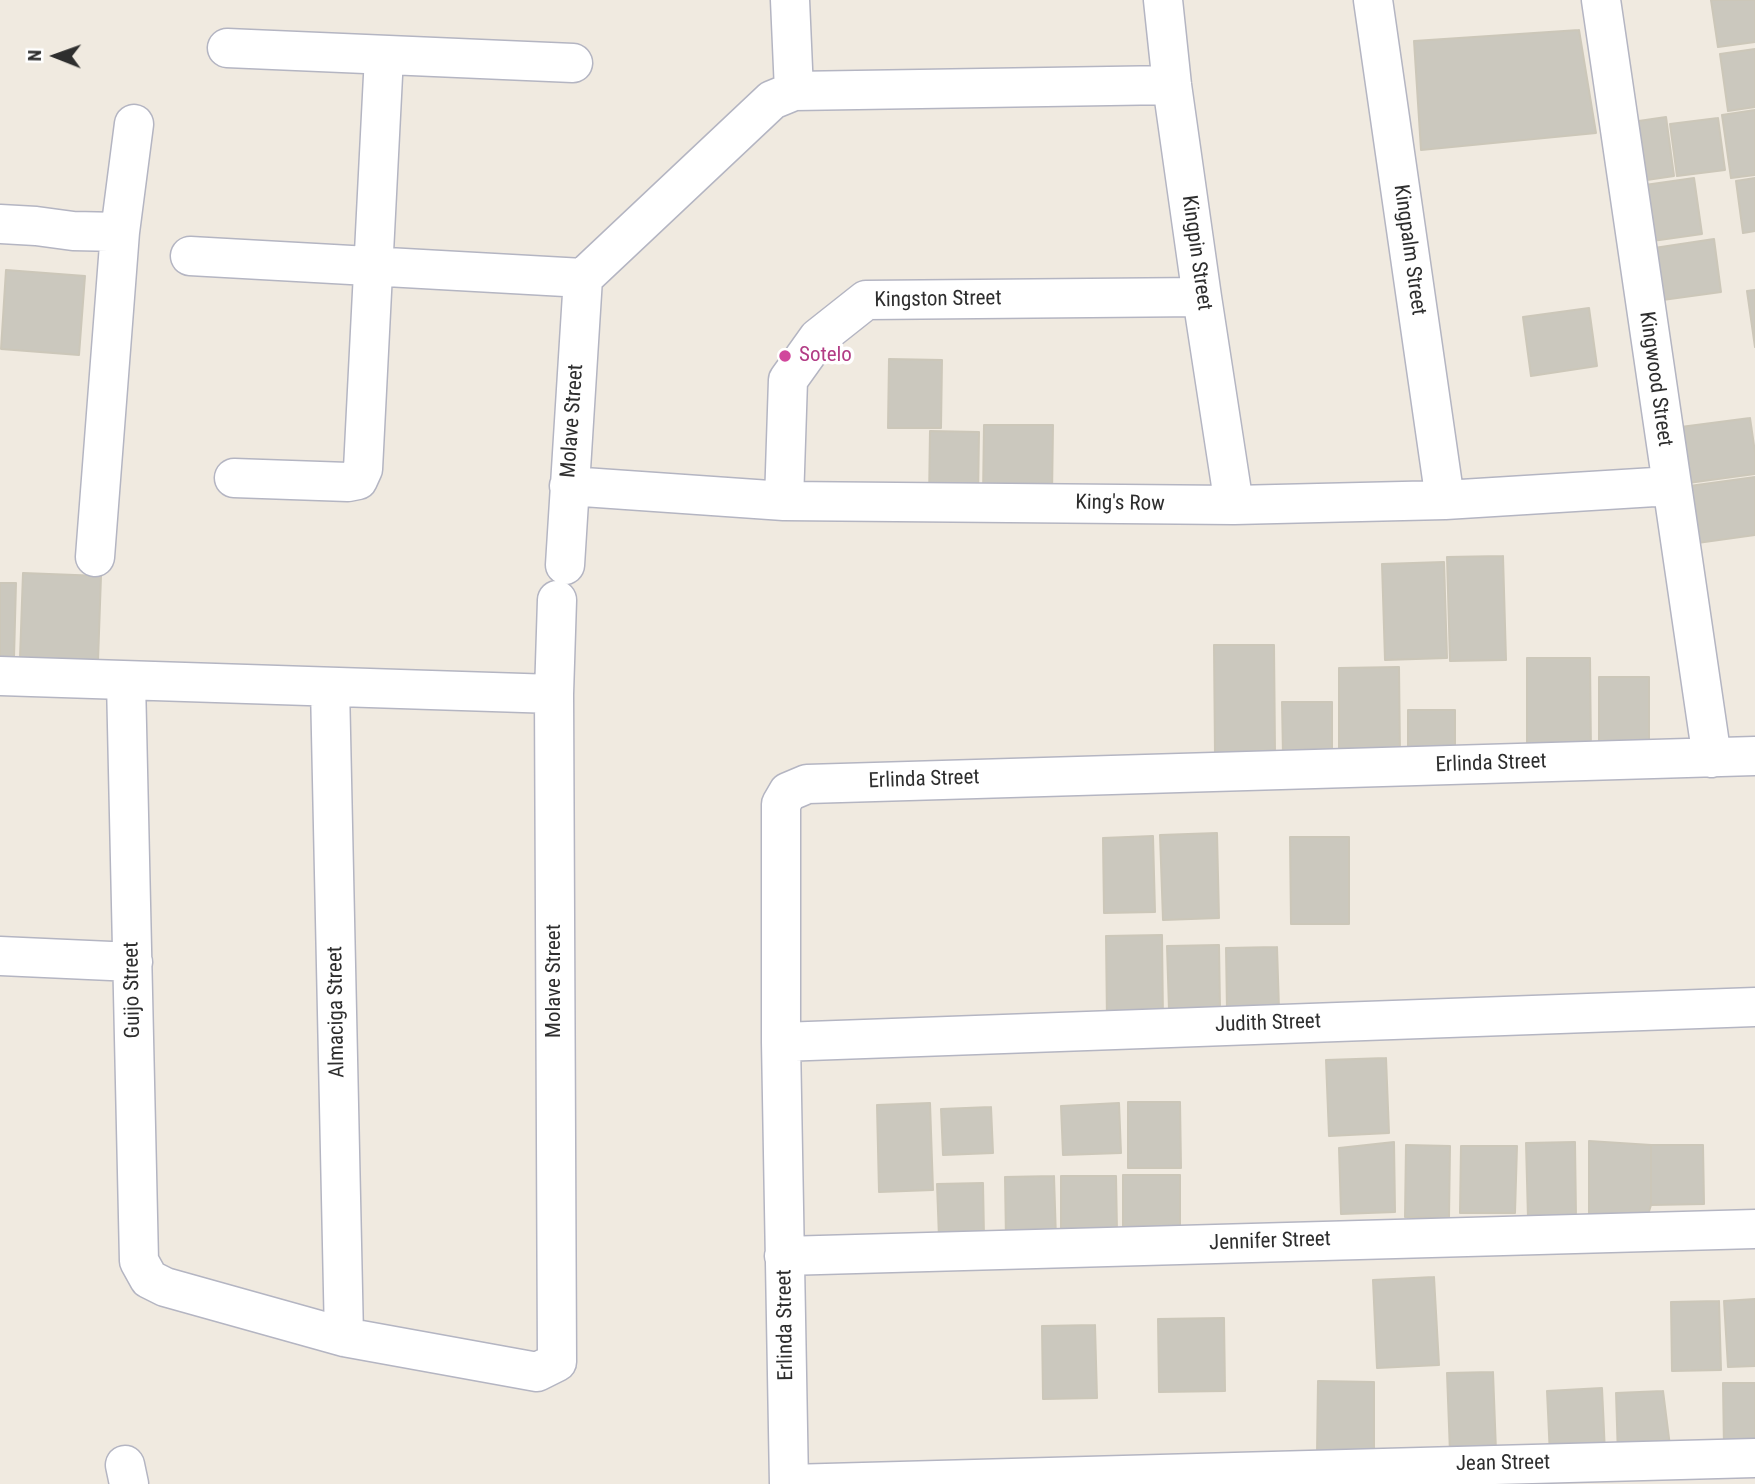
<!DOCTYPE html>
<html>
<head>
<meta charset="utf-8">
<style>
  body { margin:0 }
  #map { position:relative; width:1755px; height:1484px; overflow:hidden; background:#f0eae0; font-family:"Roboto Condensed",sans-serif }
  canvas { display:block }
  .north { position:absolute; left:21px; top:21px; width:70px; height:70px; -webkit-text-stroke:5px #fff; paint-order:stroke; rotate:271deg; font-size:19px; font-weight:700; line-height:28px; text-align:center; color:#2e2e2e }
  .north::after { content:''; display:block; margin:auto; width:24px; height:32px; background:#2e2e2e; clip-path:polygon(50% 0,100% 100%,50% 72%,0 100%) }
</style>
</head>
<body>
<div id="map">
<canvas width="1755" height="1484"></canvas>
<div class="north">N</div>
</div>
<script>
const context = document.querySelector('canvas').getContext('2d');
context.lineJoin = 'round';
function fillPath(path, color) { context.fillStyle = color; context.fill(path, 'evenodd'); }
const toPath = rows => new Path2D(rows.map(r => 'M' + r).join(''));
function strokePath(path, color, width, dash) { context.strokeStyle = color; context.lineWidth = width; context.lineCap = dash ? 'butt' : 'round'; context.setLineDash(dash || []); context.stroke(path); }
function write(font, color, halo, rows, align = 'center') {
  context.font = font + ' "Roboto Condensed",sans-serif'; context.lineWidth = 7; context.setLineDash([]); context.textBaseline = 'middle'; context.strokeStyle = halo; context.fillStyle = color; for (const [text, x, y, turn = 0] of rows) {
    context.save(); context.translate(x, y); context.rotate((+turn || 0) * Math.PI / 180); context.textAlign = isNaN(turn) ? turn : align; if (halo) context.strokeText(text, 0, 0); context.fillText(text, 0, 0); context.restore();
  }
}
const building = toPath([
  [1711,0,1755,0,1755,42,1718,47,1711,0],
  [1579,30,1596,133,1421,150,1414,41,1579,30],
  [1755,49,1755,107,1728,111,1720,54,1755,49],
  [1755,110,1755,175,1731,178,1722,115,1755,110],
  [1666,117,1674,176,1633,182,1625,123,1666,117],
  [1718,118,1725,170,1677,176,1670,124,1718,118],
  [1694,178,1702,234,1638,243,1631,187,1694,178],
  [1755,178,1755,231,1743,233,1736,181,1755,178],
  [1714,239,1721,292,1648,302,1641,250,1714,239],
  [6,270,85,276,79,355,1,349,6,270],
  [1755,290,1755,347,1747,291,1755,290],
  [1589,308,1597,366,1531,376,1523,317,1589,308],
  [889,359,942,360,941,428,888,428,889,359],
  [1750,418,1755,452,1755,474,1681,484,1673,428,1750,418],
  [984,425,1053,425,1052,496,983,496,984,425],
  [930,431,979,432,978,501,929,501,930,431],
  [1755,477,1755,535,1683,545,1675,488,1755,477],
  [1503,556,1506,660,1450,661,1447,557,1503,556],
  [1444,562,1447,658,1385,660,1382,564,1444,562],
  [23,573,101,576,98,661,20,658,23,573],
  [0,583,16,583,14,658,0,657,0,583],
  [1214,645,1274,645,1275,754,1215,755,1214,645],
  [1527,658,1590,658,1591,755,1527,756,1527,658],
  [1399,667,1400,758,1339,759,1339,668,1399,667],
  [1599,677,1649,677,1649,751,1599,751,1599,677],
  [1282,702,1332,702,1332,756,1283,756,1282,702],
  [1408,710,1455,710,1455,759,1408,760,1408,710],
  [1217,833,1219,918,1163,920,1160,835,1217,833],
  [1153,836,1155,912,1104,913,1103,838,1153,836],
  [1290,837,1349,837,1349,924,1291,924,1290,837],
  [1162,935,1163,1021,1107,1022,1106,936,1162,935],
  [1219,945,1220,1009,1169,1010,1167,946,1219,945],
  [1277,947,1279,1009,1227,1011,1226,948,1277,947],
  [1386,1058,1389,1133,1329,1136,1326,1060,1386,1058],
  [1128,1102,1180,1102,1181,1168,1128,1168,1128,1102],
  [930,1103,933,1190,879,1192,877,1105,930,1103],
  [1119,1103,1121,1153,1063,1155,1061,1106,1119,1103],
  [991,1107,993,1153,943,1155,941,1109,991,1107],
  [1589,1141,1651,1145,1651,1205,1647,1218,1589,1218,1589,1141],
  [1394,1142,1395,1212,1341,1214,1339,1148,1394,1142],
  [1575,1142,1576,1218,1528,1219,1526,1143,1575,1142],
  [1406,1145,1450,1146,1449,1218,1405,1217,1406,1145],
  [1651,1145,1703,1145,1704,1204,1651,1205,1651,1145],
  [1461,1146,1517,1146,1515,1213,1460,1213,1461,1146],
  [1123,1175,1180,1175,1180,1239,1123,1240,1123,1175],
  [1054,1176,1056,1239,1006,1241,1005,1177,1054,1176],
  [1061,1176,1116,1176,1117,1232,1061,1233,1061,1176],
  [983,1183,984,1237,939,1238,937,1184,983,1183],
  [1434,1277,1439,1365,1377,1368,1373,1280,1434,1277],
  [1755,1299,1755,1366,1728,1367,1724,1301,1755,1299],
  [1719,1301,1721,1370,1672,1371,1671,1302,1719,1301],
  [1224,1318,1225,1391,1159,1392,1158,1319,1224,1318],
  [1095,1325,1097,1398,1043,1399,1042,1326,1095,1325],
  [1493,1372,1496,1451,1450,1453,1447,1373,1493,1372],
  [1318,1381,1374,1382,1374,1454,1317,1454,1318,1381],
  [1723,1383,1755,1383,1755,1450,1724,1450,1723,1383],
  [1602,1388,1605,1453,1550,1456,1547,1391,1602,1388],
  [1663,1391,1671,1454,1618,1457,1616,1393,1663,1391]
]);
const minor = toPath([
  [790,0,794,91],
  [1163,0,1172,85,1202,297,1234,505],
  [1373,0,1445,500],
  [1601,0,1712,758],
  [227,48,573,63],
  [0,224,36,226,73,231,120,232],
  [190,256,583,278,772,100,794,91,1172,85],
  [234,478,348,482,358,480,363,469,384,56],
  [569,486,784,501,1234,505,1445,500,1671,486],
  [784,501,788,380,818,338,866,300,1202,297],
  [95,557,120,232,134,124],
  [565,565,583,278],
  [0,676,554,694],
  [126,681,139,1261,149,1279,165,1287,344,1337,537,1372,557,1362,554,694,557,600],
  [330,687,344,1337],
  [0,956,133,962],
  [781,1042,1755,1007],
  [784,1256,1755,1229],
  [125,1465,129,1484],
  [789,1484,781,1042,781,804,788,792,807,784,1755,756],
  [789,1484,1755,1458]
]);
const markers = [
  [785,356,7,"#d1479c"]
];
const streetNames = [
  ["Kingpalm Street",1409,250,82],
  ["Kingpin Street",1196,253,82],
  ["Kingston Street",938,300,-1],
  ["Kingwood Street",1655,379,82],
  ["Molave Street",573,421,-86],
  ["King's Row",1120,504,1],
  ["Erlinda Street",1491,764,-2],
  ["Erlinda Street",924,780,-2],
  ["Molave Street",555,981,-90],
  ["Guijo Street",133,990,-91],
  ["Almaciga Street",337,1012,-91],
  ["Judith Street",1268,1024,-2],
  ["Jennifer Street",1270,1242,-2],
  ["Erlinda Street",786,1325,-91],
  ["Jean Street",1503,1464,-1]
];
const hotelNames = [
  ["Sotelo",799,356]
];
fillPath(building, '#cbc8be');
strokePath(building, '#ccc7b9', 2);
strokePath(minor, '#b4b5c2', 41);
strokePath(minor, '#fff', 38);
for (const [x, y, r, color] of markers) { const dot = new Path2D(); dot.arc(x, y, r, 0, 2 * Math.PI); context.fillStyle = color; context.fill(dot); strokePath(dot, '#fff', 2.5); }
write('21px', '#2e2e2e', '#fff', streetNames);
write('21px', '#b23c85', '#fff', hotelNames, 'left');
</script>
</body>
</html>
